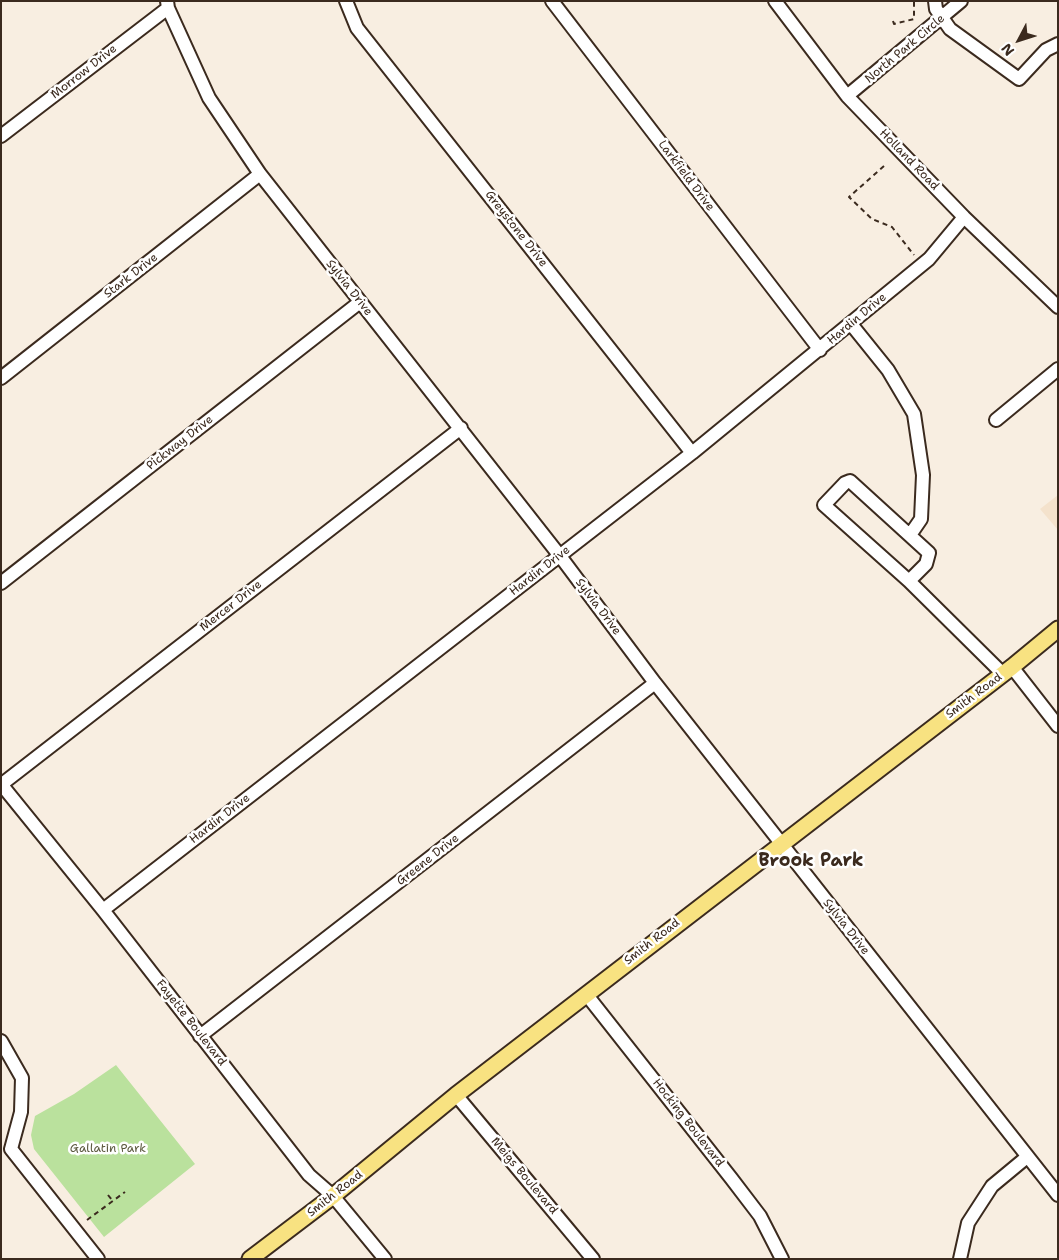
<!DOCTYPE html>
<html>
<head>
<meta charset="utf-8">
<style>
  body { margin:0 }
  #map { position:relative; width:1059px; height:1260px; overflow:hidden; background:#f8eee1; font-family:"Shantell Sans",sans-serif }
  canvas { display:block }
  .frame { position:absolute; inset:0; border:2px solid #3b2a1e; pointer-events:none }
  .north { position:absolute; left:994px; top:15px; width:50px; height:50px; -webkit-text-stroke:4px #fff; paint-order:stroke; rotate:230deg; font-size:14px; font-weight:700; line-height:20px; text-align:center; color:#3b2a1e }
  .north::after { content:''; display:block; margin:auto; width:18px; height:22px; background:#3b2a1e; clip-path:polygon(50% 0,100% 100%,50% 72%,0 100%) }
</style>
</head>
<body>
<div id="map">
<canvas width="1059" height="1260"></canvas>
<div class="frame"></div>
<div class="north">N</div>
</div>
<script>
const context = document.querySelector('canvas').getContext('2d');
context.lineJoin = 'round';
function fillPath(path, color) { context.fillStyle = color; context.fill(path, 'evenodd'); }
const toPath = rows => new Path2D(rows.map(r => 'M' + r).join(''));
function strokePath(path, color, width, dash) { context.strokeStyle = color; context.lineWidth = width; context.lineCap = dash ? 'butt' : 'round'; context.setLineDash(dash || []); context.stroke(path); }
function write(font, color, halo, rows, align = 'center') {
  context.font = font + ' "Shantell Sans",sans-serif'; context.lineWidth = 5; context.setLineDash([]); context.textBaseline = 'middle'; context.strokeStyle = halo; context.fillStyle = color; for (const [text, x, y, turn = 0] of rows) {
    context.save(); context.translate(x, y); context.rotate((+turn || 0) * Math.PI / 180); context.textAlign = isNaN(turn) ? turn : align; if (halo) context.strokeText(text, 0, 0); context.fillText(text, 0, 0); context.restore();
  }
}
const built = toPath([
  [1058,495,1058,530,1040,509]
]);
const green = toPath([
  [116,1065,195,1164,104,1237,34,1149,31,1135,35,1116,74,1094]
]);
const path = toPath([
  [893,21,894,24,914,19,914,1],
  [884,166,849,197,872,219,892,227,914,255],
  [108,1195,112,1200],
  [87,1220,125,1192]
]);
const minor = toPath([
  [167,1,168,8,209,98,260,174,560,556,655,683,1058,1195],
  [346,1,357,28,692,453],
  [552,1,820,350],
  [775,1,847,96,964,217,1058,307],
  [935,1,936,9,950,29,1019,79,1046,50,1058,44],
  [847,96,961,1],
  [1,136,168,8],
  [851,324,888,370,914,414,923,475,921,519,910,535],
  [1,378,260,174],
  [996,420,1058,369],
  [909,581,824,505,845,483,850,481,929,553,926,564,909,581,1003,674],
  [1,583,360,302],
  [1012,667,1058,726],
  [1,784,103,910,309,1175,333,1196,385,1259],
  [2,784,461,428],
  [103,910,692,453,929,259,964,217],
  [586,994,731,1178,760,1216,782,1259],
  [200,1036,655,683],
  [1,1041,22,1078,21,1112,11,1149],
  [456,1095,593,1259],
  [11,1149,98,1259],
  [960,1259,968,1223,992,1186,1027,1157]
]);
const major = toPath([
  [250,1259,333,1196,456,1095,1012,667,1058,629]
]);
const streetNames = [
  ["North Park Circle",905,49,-40],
  ["Morrow Drive",84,72,-38],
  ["Holland Road",909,160,46],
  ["Larkfield Drive",686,176,53],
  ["Greystone Drive",516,229,52],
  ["Stark Drive",131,276,-38],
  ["Sylvia Drive",349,288,52],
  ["Hardin Drive",857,319,-40],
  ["Pickway Drive",180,443,-38],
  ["Hardin Drive",540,571,-38],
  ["Mercer Drive",231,606,-38],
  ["Sylvia Drive",598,607,53],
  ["Smith Road",974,696,-37],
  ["Hardin Drive",220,819,-38],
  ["Greene Drive",428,860,-38],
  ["Sylvia Drive",846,927,52],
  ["Smith Road",652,942,-38],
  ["Fayette Boulevard",191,1023,52],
  ["Hocking Boulevard",688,1123,52],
  ["Meigs Boulevard",524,1176,50],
  ["Smith Road",335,1194,-38]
];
const parkNames = [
  ["Gallatin Park",108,1149]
];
const districtNames = [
  ["Brook Park",811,861]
];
fillPath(built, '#f4e2cc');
fillPath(green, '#bae19d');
strokePath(minor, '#3b2a1e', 16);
strokePath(major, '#3b2a1e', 19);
strokePath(path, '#3b2a1e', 2, [5, 4]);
strokePath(minor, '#fff', 12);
strokePath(major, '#f8e281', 15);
write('12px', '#3b2a1e', '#fff', streetNames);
write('12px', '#5b583e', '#fff', parkNames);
write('bold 18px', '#3b2a1e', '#fff', districtNames);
</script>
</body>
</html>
